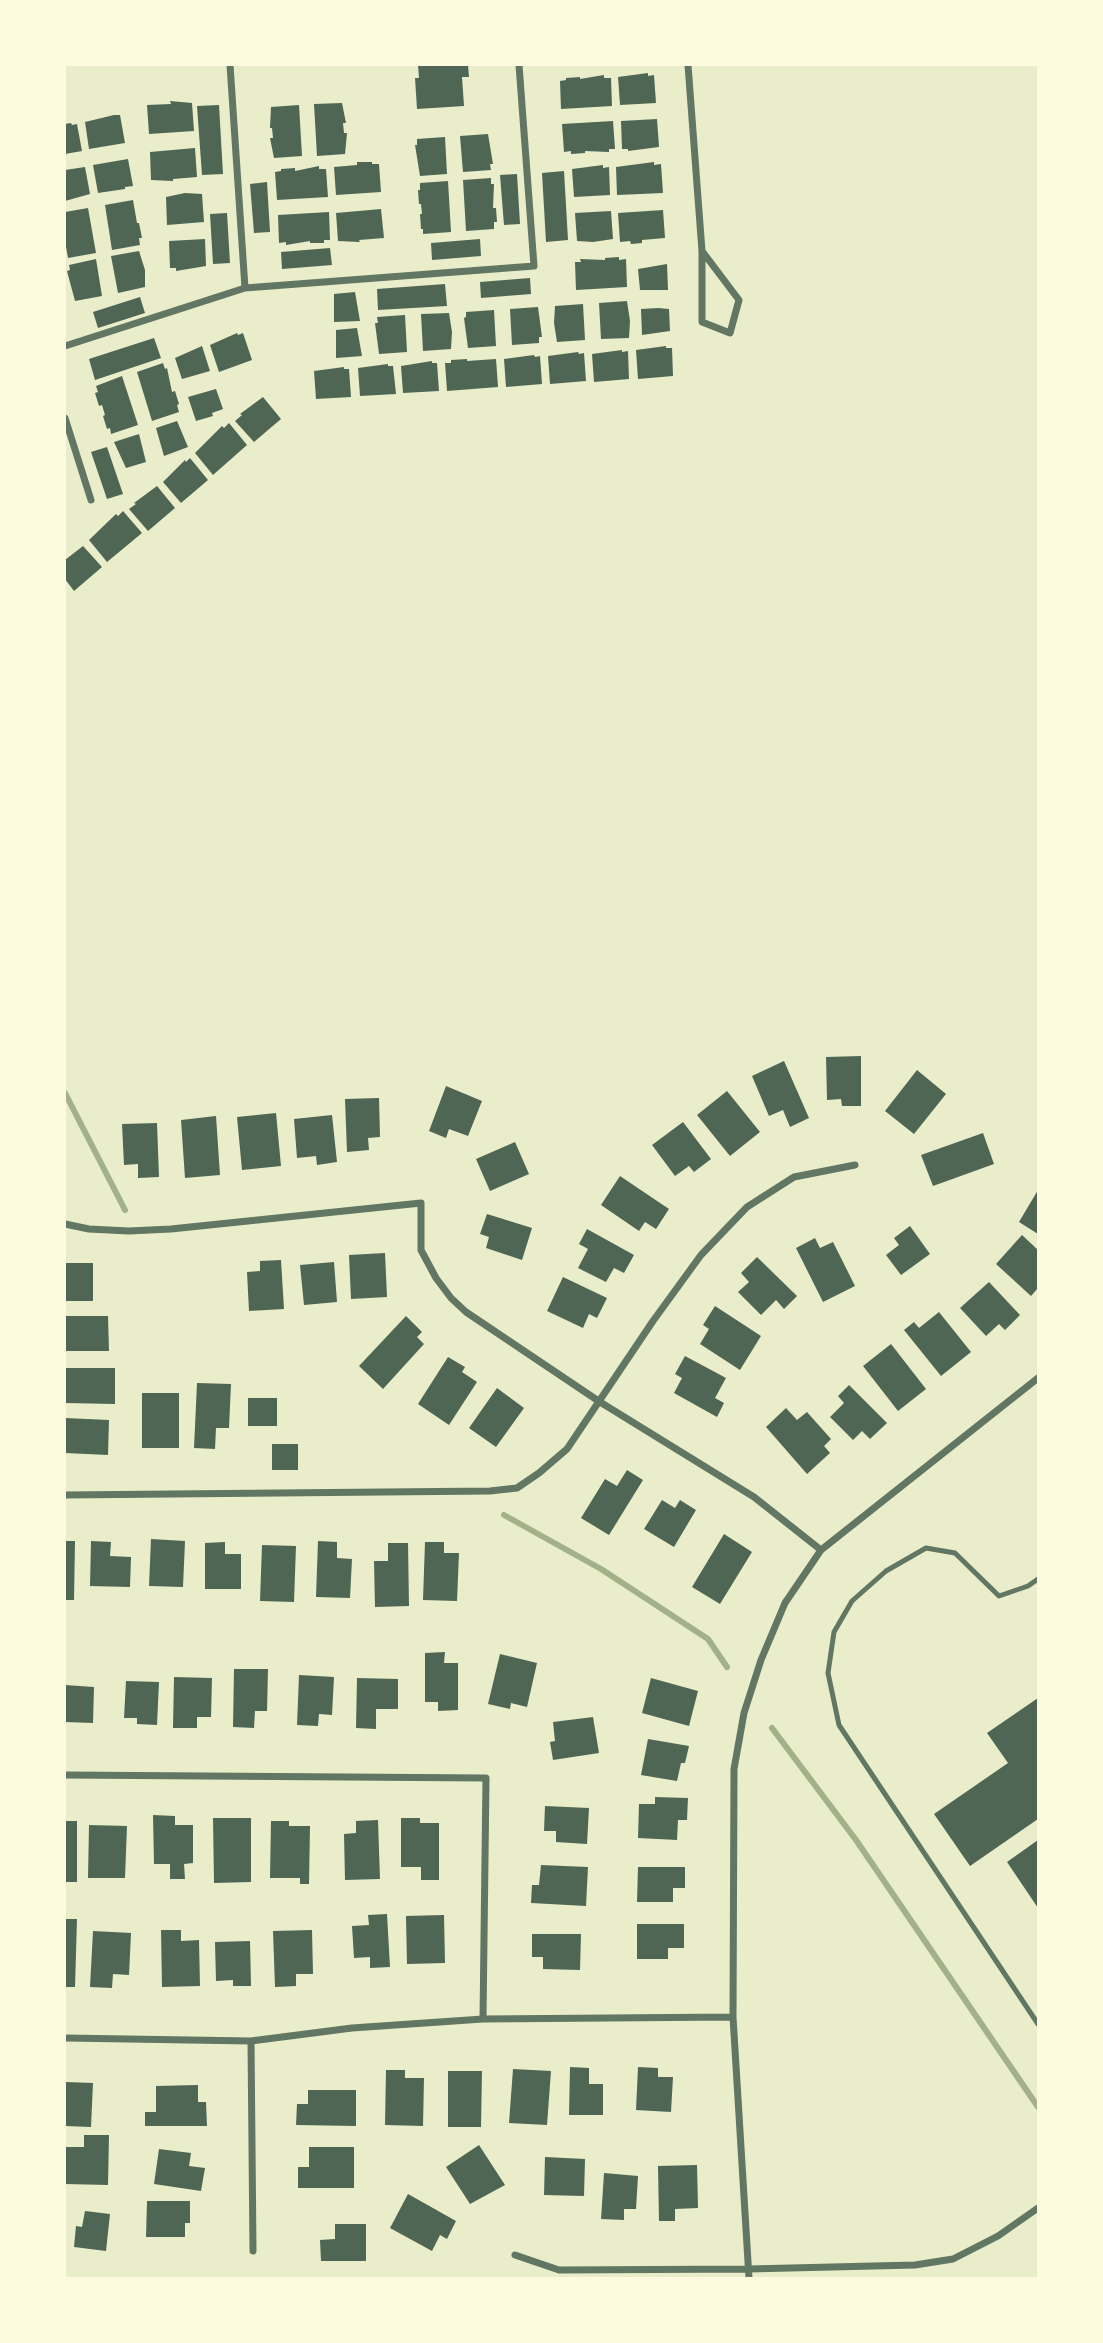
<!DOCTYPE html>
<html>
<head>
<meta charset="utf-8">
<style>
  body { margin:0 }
  #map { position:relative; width:1103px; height:2343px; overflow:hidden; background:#e9edc9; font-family:"Space Grotesk",sans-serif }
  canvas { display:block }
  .frame { position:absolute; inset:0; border:66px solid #fefae0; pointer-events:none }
</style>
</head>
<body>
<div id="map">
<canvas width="1103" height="2343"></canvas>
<div class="frame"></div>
</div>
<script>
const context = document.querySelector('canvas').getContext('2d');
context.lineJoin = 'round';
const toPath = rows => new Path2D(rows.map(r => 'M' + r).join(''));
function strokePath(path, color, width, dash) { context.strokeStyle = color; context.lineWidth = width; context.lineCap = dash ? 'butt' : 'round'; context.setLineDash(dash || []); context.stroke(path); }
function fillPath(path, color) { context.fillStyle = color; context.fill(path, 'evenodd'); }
const stream = toPath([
  [65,1093,125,1210],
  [504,1515,601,1569,708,1639,727,1667],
  [772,1728,856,1840,1038,2107]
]);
const building = toPath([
  [418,65,468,65,469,77,462,77,464,106,417,109,415,78,419,78],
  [648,73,648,76,654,75,656,103,620,105,618,77],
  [604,75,604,78,611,78,612,106,561,109,560,81,566,80,566,78,580,77,580,79],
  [170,101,192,103,194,131,149,134,147,105,171,104],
  [342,103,346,123,343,123,344,133,347,133,345,154,317,156,314,104],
  [219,105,223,174,202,175,197,106],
  [299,105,302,156,274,158,270,138,273,138,272,128,270,128,271,107],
  [114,115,120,115,125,143,89,149,85,122],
  [657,119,659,147,628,151,628,149,622,149,621,121],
  [613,121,615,149,609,149,609,152,585,151,585,153,571,154,571,151,564,152,562,124],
  [71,123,72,125,77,124,82,151,65,154,65,124],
  [488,134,493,164,490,164,491,170,463,172,460,136],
  [445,137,447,174,420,176,415,145,417,145,417,139],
  [195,148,197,177,173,179,173,181,151,180,150,152],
  [128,159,133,186,125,187,125,189,98,193,93,165],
  [357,162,372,162,372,164,379,164,381,192,336,195,334,167,357,165],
  [654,162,654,165,661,164,663,193,617,195,616,167],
  [603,165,603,168,609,167,610,195,574,197,572,169],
  [319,166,319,169,326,169,328,197,277,200,275,172,281,171,281,169,295,168,295,171],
  [85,167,90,194,65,201,65,170],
  [564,171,568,240,546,242,542,173],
  [517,174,520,224,504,225,500,175],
  [491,178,491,184,494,184,493,208,496,208,497,222,494,222,494,229,466,231,463,180],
  [448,181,451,232,423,234,423,229,421,229,420,214,422,214,421,204,419,204,418,190,420,190,420,183],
  [267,182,270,232,254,233,250,184],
  [185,193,202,194,204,222,167,225,166,197],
  [133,200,137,223,139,223,142,238,139,238,140,245,112,250,105,205],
  [88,208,96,253,68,258,65,241,65,212],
  [381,209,384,238,359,240,360,242,338,241,336,213],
  [663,210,665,238,642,240,642,243,631,244,630,241,620,242,618,213],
  [611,211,613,239,593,242,577,241,575,213],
  [329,212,330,240,324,240,324,243,310,243,310,241,286,245,286,242,279,243,278,215],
  [227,213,230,263,213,264,210,214],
  [205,239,206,266,176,271,176,268,170,268,169,241],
  [480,239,481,256,432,260,431,243],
  [330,248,332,265,282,269,281,252],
  [139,251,145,270,145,287,118,293,111,256],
  [619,257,619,260,626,259,627,287,576,290,575,262,581,262,580,259,605,260,605,258],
  [96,259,102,296,75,301,67,271,70,270,69,265],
  [667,264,668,290,640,290,638,269],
  [530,278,531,294,481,298,480,282],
  [445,284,447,306,378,310,377,289],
  [355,292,360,321,334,322,334,294],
  [140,297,145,313,98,328,93,312],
  [627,301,630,321,629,338,601,339,599,303],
  [583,304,585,340,557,342,554,323,555,306],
  [538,307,542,337,539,337,539,343,512,345,510,309],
  [658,308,669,309,670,331,642,335,641,309],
  [494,310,496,346,468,348,464,318,466,317,466,312],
  [449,313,452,332,451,349,423,351,421,314],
  [405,315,407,352,379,354,375,323,378,323,377,317],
  [357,328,362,356,336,358,336,330],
  [237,333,238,335,243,333,252,360,219,372,210,345],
  [154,338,161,358,95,380,89,359],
  [202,346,210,371,182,379,175,358],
  [666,346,666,348,672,348,673,376,638,379,636,350],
  [622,350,622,352,628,351,629,379,594,382,592,354],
  [578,352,579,354,584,353,586,381,550,384,548,356],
  [534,355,535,357,540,356,542,384,506,387,504,359],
  [467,359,467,361,496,359,498,387,447,391,445,363,451,363,451,360],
  [432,361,432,363,437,363,439,391,403,393,401,366],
  [163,363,165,369,167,368,172,392,175,391,179,404,177,405,179,412,152,421,137,372],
  [388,364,388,366,393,366,396,394,360,396,358,368],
  [344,367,344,369,349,369,351,397,316,399,314,371],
  [122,376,138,425,111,434,110,428,107,429,103,416,105,415,102,405,99,406,95,393,98,392,96,386],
  [216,389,223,409,212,413,213,416,196,421,188,397],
  [263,397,281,419,254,442,235,421,242,415,240,414],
  [177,421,188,447,164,456,156,428],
  [229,423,247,445,213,475,195,453,222,426,224,428],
  [139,434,146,462,126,468,114,442],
  [107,447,123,494,107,499,91,452],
  [190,458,208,480,181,503,163,482,185,460,186,462],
  [157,486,175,508,148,531,129,509,136,504,134,503],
  [123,511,142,533,107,562,89,540,116,514,118,516],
  [83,546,102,567,74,591,65,579,65,560],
  [861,1056,861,1106,842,1106,841,1099,827,1100,826,1057],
  [784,1061,809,1118,790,1127,783,1110,769,1116,752,1076],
  [917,1070,946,1094,914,1134,885,1111],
  [446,1086,482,1101,468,1136,449,1129,446,1138,429,1131],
  [727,1091,760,1132,730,1156,697,1115],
  [379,1098,380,1137,368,1138,369,1150,347,1152,345,1099],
  [276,1113,281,1166,242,1170,237,1117],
  [332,1115,337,1162,317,1165,316,1156,297,1158,294,1119],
  [216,1116,220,1175,185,1178,181,1120],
  [683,1122,711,1159,694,1172,689,1166,675,1176,652,1145],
  [157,1123,159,1177,138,1178,138,1164,124,1165,122,1124],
  [983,1133,994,1164,933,1186,921,1155],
  [515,1142,529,1174,490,1191,476,1159],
  [620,1176,669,1209,656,1229,645,1222,639,1231,601,1205],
  [1038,1190,1038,1234,1019,1222],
  [487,1214,532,1228,522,1260,486,1248,489,1237,480,1234],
  [910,1226,930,1254,901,1275,886,1255,899,1245,894,1238],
  [587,1229,634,1255,624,1273,614,1268,606,1282,578,1268,588,1249,579,1244],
  [1022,1235,1038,1250,1038,1288,1031,1296,996,1264],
  [815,1238,820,1248,833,1242,855,1286,823,1302,796,1248],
  [385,1253,387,1297,351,1299,349,1255],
  [757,1257,797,1296,784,1309,776,1300,761,1315,738,1292,749,1282,741,1273],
  [281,1260,284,1309,249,1311,247,1272,260,1271,260,1261],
  [334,1262,337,1302,304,1305,300,1265],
  [65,1263,93,1263,93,1301,65,1301],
  [563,1277,607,1298,597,1318,589,1314,583,1328,547,1311],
  [989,1282,1020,1315,1005,1330,999,1324,986,1336,960,1308],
  [715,1306,761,1336,740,1370,700,1344,709,1329,703,1325],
  [939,1312,971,1352,941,1376,904,1330,914,1322,919,1328],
  [65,1316,108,1316,109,1351,65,1351],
  [406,1316,422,1332,417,1337,424,1344,383,1389,359,1366],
  [891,1344,926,1389,898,1411,863,1366],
  [685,1356,726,1378,715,1398,724,1403,717,1417,674,1393,682,1378,675,1374],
  [448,1357,465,1367,462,1372,477,1382,449,1425,418,1404],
  [65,1368,115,1368,115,1404,65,1403],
  [197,1383,231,1384,229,1428,216,1428,215,1449,194,1448],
  [849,1385,887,1423,870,1439,862,1431,853,1440,830,1417,844,1403,838,1396],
  [497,1388,524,1408,496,1447,469,1428],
  [142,1393,179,1393,179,1448,142,1448],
  [248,1398,277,1398,277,1426,248,1426],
  [786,1408,797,1420,807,1412,831,1439,824,1446,830,1453,807,1474,766,1427],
  [65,1418,109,1420,108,1455,65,1453],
  [272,1444,298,1444,298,1470,272,1470],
  [627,1470,643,1480,609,1535,581,1518,605,1479,617,1486],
  [662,1500,675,1508,680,1500,696,1510,674,1547,644,1529],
  [724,1534,752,1552,720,1604,692,1587],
  [151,1539,185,1541,183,1587,149,1586],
  [65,1541,75,1541,74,1600,65,1600],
  [91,1541,111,1542,110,1556,131,1557,130,1587,90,1586],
  [318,1541,337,1542,337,1558,352,1559,350,1598,316,1597],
  [225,1542,225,1554,241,1554,241,1589,205,1589,205,1543],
  [425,1542,444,1542,444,1553,459,1553,457,1601,423,1600],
  [388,1543,408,1543,409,1606,375,1607,374,1561,388,1561],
  [262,1545,296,1546,294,1602,260,1601],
  [445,1652,444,1663,458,1663,458,1710,438,1711,438,1702,425,1702,425,1653],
  [500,1654,537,1663,527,1707,511,1703,510,1709,488,1704],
  [234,1669,268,1669,267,1711,255,1711,254,1728,233,1727],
  [299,1675,334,1677,332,1715,319,1714,318,1726,297,1725],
  [174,1677,212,1678,211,1717,197,1717,197,1728,173,1728],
  [357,1678,398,1679,398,1709,376,1709,376,1729,356,1728],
  [651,1678,698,1691,689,1726,642,1713],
  [126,1681,159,1682,157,1725,137,1724,137,1718,124,1718],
  [65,1685,94,1687,93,1723,65,1722],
  [1038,1698,1038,1819,970,1866,934,1814,1008,1763,987,1733],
  [593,1717,599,1753,553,1760,550,1742,555,1741,553,1722],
  [648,1739,689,1746,685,1763,681,1763,677,1781,641,1775],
  [655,1797,688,1798,687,1820,678,1820,677,1840,638,1838,639,1804,655,1804],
  [545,1806,589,1808,587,1844,556,1842,556,1831,544,1831],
  [153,1815,175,1816,175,1825,193,1825,193,1863,184,1864,185,1879,170,1879,170,1864,154,1864],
  [213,1818,251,1818,251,1882,214,1883],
  [401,1818,420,1818,420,1823,439,1823,439,1880,421,1880,421,1867,401,1867],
  [378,1820,380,1879,345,1880,344,1834,356,1833,356,1821],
  [65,1821,77,1821,77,1882,65,1882],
  [271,1821,289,1821,289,1826,310,1826,309,1884,300,1884,300,1878,270,1878],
  [89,1825,127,1826,125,1878,88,1878],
  [1038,1840,1038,1908,1007,1862],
  [541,1865,588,1867,586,1906,531,1903,532,1885,539,1885],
  [638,1867,685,1867,685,1888,673,1888,673,1902,637,1902],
  [387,1914,390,1967,370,1968,370,1957,354,1958,352,1926,369,1925,368,1915],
  [444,1915,445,1963,407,1964,406,1916],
  [65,1919,77,1919,75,1987,65,1987],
  [637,1924,684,1924,684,1948,668,1948,668,1959,637,1959],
  [161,1930,181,1930,181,1941,199,1940,200,1986,162,1987],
  [312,1930,313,1974,296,1974,296,1986,275,1987,273,1931],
  [93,1931,131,1933,129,1975,113,1974,112,1988,90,1987],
  [532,1934,581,1934,580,1970,543,1969,543,1957,532,1957],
  [250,1941,251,1986,233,1986,233,1980,216,1981,215,1942],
  [570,2067,589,2068,589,2084,603,2084,603,2115,569,2115],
  [638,2067,658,2068,658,2077,673,2077,671,2112,636,2110],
  [513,2069,551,2071,547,2125,509,2123],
  [386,2070,405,2070,405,2078,424,2078,423,2126,385,2125],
  [448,2071,482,2071,481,2127,448,2127],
  [66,2082,93,2083,91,2127,65,2126],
  [198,2085,198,2102,206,2102,207,2126,145,2126,145,2112,156,2112,156,2086],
  [308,2090,356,2090,356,2126,296,2125,297,2104,308,2104],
  [84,2135,109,2135,108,2185,65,2184,65,2147,84,2147],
  [479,2145,505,2185,470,2204,446,2167],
  [309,2147,354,2147,354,2188,298,2188,298,2167,309,2167],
  [159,2149,191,2153,189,2166,205,2168,201,2191,154,2184],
  [545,2157,585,2159,584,2196,544,2195],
  [697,2165,698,2208,675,2209,675,2221,659,2221,658,2166],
  [604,2173,638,2176,636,2209,624,2209,624,2220,601,2219],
  [408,2194,456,2221,447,2239,440,2235,432,2251,390,2228],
  [147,2201,190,2201,190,2223,185,2223,185,2237,146,2237],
  [85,2211,110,2214,106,2251,74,2247,76,2226,82,2227],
  [335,2224,366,2224,366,2261,321,2261,320,2240,335,2239]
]);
const service = toPath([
  [1038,1579,1028,1586,999,1596,955,1553,926,1548,886,1571,852,1601,834,1632,828,1673,839,1725,1038,2024]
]);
const minor = toPath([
  [230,65,245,288],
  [688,65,702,251,702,322,730,333,739,300,702,251],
  [65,346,245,288,534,266,519,65],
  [65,418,91,500],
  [65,1224,89,1229,129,1231,171,1229,421,1203,421,1250,436,1278,451,1298,466,1312,600,1402,754,1497,821,1550],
  [65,1495,490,1491,517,1488,539,1473,567,1449,653,1321,701,1255,747,1207,794,1177,855,1165],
  [65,1775,486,1778,483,2019],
  [65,2038,251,2041,352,2028,483,2019,733,2017],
  [251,2041,253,2251],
  [515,2255,559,2270,749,2269,915,2265,953,2259,998,2236,1038,2208],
  [749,2278,733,2017,734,1769,744,1713,761,1660,785,1603,821,1550,1038,1378]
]);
strokePath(stream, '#a3b18a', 6);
fillPath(building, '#4f6655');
strokePath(service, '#617663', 5);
strokePath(minor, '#617663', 7);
</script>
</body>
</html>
